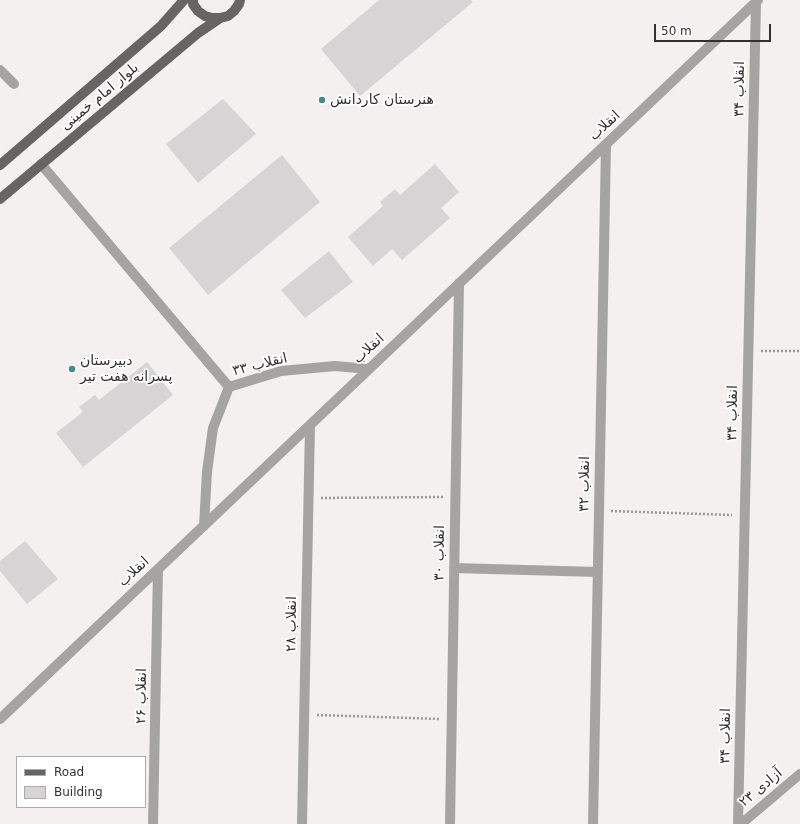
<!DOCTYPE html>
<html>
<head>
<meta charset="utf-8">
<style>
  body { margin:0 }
  #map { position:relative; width:800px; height:824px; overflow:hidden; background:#f4f0f0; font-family:"DejaVu Sans",sans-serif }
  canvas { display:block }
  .legend { position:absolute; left:16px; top:756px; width:130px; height:52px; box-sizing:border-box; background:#fff; border:1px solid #adacac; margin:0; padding:5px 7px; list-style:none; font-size:12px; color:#323030 }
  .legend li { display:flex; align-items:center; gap:8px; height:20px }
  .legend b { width:20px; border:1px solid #adacac }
  .scale { position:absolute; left:654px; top:24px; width:117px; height:18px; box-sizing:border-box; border:2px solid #323030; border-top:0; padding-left:5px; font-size:12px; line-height:14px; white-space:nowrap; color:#323030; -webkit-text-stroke:3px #fff; paint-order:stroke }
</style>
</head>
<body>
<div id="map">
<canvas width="800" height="824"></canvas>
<ul class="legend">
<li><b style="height:5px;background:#676564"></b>Road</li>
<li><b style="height:11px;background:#d7d4d6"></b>Building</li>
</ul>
<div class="scale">50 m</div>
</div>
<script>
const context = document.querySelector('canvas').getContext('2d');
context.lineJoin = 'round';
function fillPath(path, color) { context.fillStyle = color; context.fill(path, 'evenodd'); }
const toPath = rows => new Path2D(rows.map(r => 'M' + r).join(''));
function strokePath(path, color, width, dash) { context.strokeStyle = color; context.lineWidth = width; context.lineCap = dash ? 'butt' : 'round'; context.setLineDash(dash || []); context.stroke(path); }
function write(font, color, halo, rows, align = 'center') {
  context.font = font + ' "DejaVu Sans","Noto Naskh Arabic",sans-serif'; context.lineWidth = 3.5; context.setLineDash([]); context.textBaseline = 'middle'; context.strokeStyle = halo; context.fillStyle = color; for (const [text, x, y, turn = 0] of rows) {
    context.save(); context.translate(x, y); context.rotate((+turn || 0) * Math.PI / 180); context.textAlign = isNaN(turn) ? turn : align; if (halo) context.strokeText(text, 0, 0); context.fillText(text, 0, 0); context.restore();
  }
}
const building = toPath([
  [379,0,471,0,473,2,360,96,321,49],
  [223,99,256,134,198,183,166,144],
  [282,155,320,202,208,295,169,248],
  [435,164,459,192,441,208,450,218,402,260,392,249,373,266,348,237,383,206,380,202,395,189,400,195],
  [329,251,353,282,305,318,281,290],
  [147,362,173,395,83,467,56,433,83,412,79,407,95,395,99,400],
  [25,541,58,579,27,604,0,571,0,561]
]);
const path = toPath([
  [761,351,800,351],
  [321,498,444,497],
  [611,511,732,515],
  [317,715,440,719]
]);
const minor = toPath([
  [0,70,14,84],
  [41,164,229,387],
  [204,526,207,472,213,428,229,387,281,371,335,366,369,369],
  [454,568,598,572],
  [0,719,758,0],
  [153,824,158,569],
  [302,824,310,425],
  [450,824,459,283],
  [593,824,606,145],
  [738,824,756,2],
  [741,824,800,774]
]);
const major = toPath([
  [193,0,193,4,198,11,205,16,212,18,220,18,228,16,234,11,239,4,240,0],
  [0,165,161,26,184,0],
  [0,199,198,33,220,18]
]);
const markers = [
  [322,100,4,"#448a95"],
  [72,369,4,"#448a95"]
];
const streetNames = [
  ["انقلاب ۳۴",740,89,-89],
  ["بلوار امام خمینی",100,97,-40],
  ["انقلاب",605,126,-43],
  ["انقلاب",369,349,-43],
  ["انقلاب ۳۳",260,365,-14],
  ["انقلاب ۳۴",733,413,-89],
  ["انقلاب ۳۲",585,484,-89],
  ["انقلاب ۳۰",440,553,-89],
  ["انقلاب",134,572,-43],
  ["انقلاب ۲۸",292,624,-89],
  ["انقلاب ۲۶",142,696,-89],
  ["انقلاب ۳۴",726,736,-89],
  ["آزادی ۲۳",761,788,-40]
];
const poiNames = [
  ["هنرستان کاردانش",330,100],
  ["دبیرستان",80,361],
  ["پسرانه هفت تیر",80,377]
];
fillPath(building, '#d7d4d6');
strokePath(path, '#9a9797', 2.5, [2, 2]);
strokePath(minor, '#a5a4a3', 10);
strokePath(major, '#676564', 10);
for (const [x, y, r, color] of markers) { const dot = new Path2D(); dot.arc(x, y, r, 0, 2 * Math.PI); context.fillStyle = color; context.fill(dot); strokePath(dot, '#fff', 1.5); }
write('14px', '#323030', '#fff', streetNames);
write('14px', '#323030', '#fff', poiNames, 'left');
</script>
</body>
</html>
